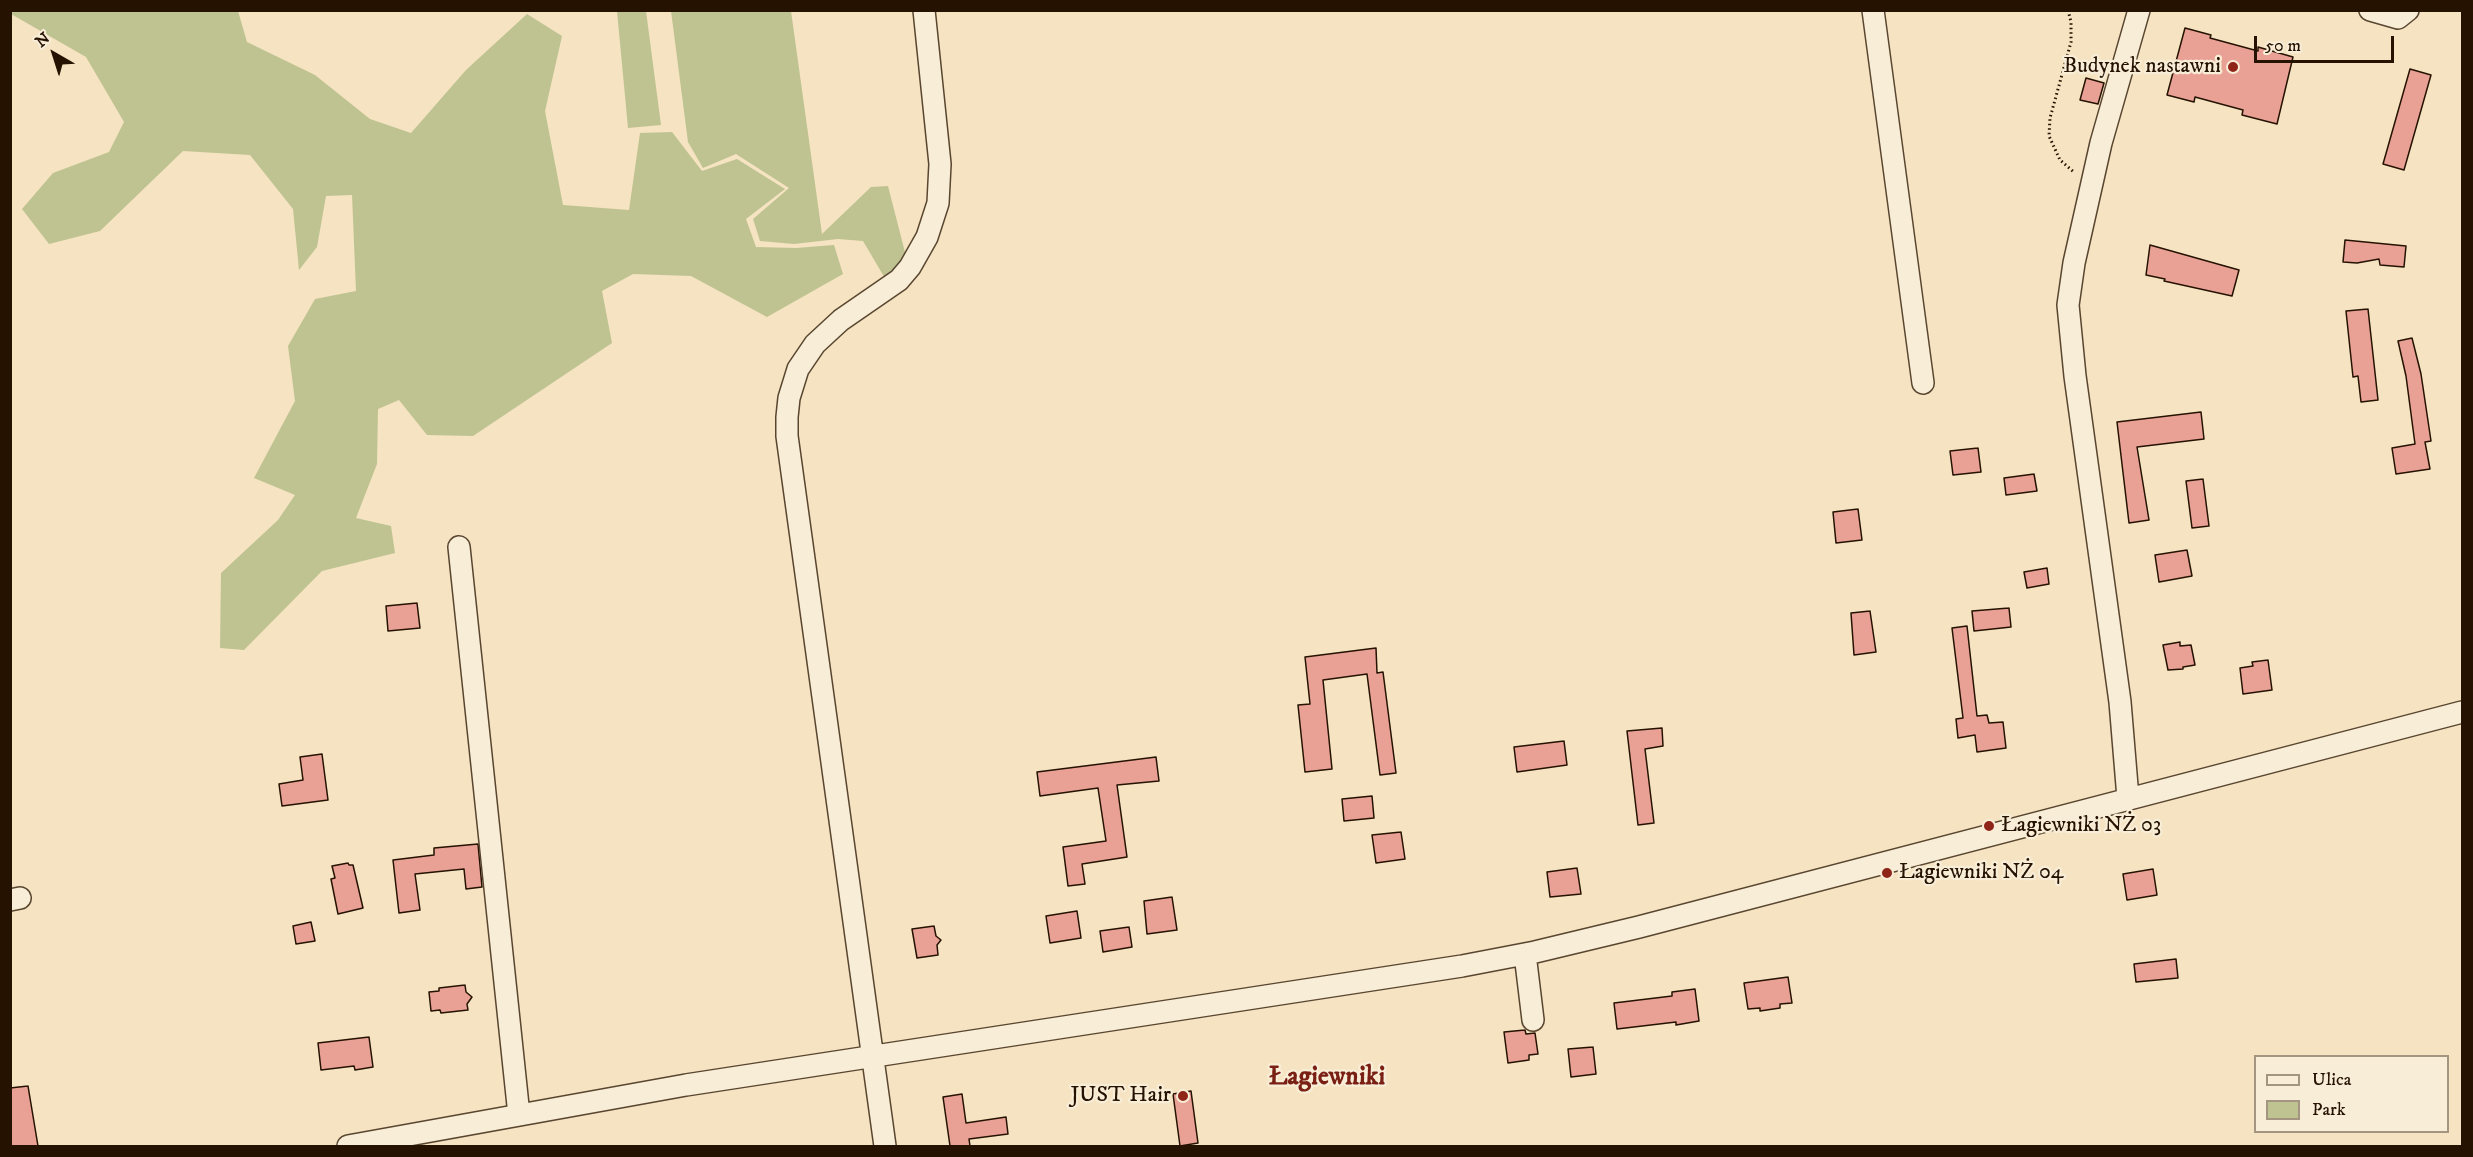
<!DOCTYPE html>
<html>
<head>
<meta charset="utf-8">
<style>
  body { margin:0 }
  #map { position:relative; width:2473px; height:1157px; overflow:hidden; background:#f5e3c1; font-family:"IM FELL DW Pica",serif }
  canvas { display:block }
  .frame { position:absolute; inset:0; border:12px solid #251200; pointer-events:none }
  .legend { position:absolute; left:2254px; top:1055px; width:195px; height:78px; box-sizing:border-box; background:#f8edd7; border:2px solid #a49581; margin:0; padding:8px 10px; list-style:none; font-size:18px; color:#251200 }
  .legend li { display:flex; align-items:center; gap:12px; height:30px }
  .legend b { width:30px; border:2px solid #a49581 }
  .north { position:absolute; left:24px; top:24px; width:60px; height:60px; -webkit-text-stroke:4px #f8edd7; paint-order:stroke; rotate:321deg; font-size:16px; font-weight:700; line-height:24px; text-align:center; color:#251200 }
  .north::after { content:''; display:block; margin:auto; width:21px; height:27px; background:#251200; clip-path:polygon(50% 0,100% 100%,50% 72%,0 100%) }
  .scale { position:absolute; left:2254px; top:36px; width:140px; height:27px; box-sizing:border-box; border:3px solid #251200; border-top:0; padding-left:8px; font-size:18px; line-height:21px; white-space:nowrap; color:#251200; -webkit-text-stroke:4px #f8edd7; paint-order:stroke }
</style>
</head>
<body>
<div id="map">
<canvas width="2473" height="1157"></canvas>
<div class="frame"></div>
<ul class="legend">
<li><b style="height:8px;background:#f8edd7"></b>Ulica</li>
<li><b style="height:16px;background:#bfc391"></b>Park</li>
</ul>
<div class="north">N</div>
<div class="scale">50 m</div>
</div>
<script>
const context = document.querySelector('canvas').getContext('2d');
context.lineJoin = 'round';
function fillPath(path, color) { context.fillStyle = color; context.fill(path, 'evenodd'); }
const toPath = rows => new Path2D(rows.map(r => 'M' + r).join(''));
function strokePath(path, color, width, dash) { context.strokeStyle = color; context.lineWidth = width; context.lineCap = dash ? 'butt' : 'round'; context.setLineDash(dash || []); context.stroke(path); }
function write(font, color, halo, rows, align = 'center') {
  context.font = font + ' "IM FELL DW Pica",serif'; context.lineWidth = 4.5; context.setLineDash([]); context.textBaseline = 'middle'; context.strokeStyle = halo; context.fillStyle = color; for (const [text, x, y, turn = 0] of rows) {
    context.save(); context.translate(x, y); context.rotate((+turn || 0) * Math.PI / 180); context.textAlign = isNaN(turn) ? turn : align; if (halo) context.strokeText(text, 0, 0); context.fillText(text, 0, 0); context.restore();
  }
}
const green = toPath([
  [11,10,238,11,247,42,315,75,370,119,411,133,466,70,527,14,562,36,545,111,563,205,629,210,640,133,672,132,702,171,737,159,785,189,746,219,756,247,796,248,834,245,843,274,767,317,691,276,633,274,602,291,612,343,473,436,427,435,399,400,378,409,377,464,356,518,391,526,395,553,322,571,244,650,220,648,221,573,278,520,295,495,254,478,295,401,288,346,315,299,356,291,352,195,326,196,317,247,299,270,293,209,250,155,183,151,100,231,49,244,22,209,53,173,109,152,124,122,86,57,11,14],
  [617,11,646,11,661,125,628,128],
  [671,11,791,11,822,234,871,187,888,186,908,264,886,280,863,241,838,239,794,244,760,241,753,219,789,188,736,154,703,168,688,142]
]);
const building = toPath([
  [2185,28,2211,35,2210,38,2258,51,2258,47,2293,57,2277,124,2242,115,2243,110,2195,97,2194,102,2167,95,2185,28],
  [2410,69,2431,75,2404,170,2383,164,2410,69],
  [2086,78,2104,83,2098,104,2080,100,2086,78],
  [2345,240,2406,246,2404,267,2380,265,2379,259,2357,263,2343,262,2345,240],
  [2150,245,2239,270,2232,296,2164,281,2165,279,2146,275,2150,245],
  [2368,309,2378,400,2361,402,2358,376,2353,377,2346,311,2368,309],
  [2412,338,2421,374,2431,441,2425,442,2430,469,2396,474,2392,448,2415,444,2406,376,2398,341,2412,338],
  [2201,412,2204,439,2137,447,2149,520,2129,523,2117,422,2201,412],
  [1978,448,1981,472,1953,475,1950,451,1978,448],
  [2034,474,2037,491,2006,495,2004,478,2034,474],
  [2203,479,2209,526,2192,528,2186,481,2203,479],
  [1858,509,1862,540,1836,543,1833,512,1858,509],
  [2187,550,2192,576,2159,582,2155,555,2187,550],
  [2047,568,2049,584,2027,588,2024,572,2047,568],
  [417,603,420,628,388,631,386,606,417,603],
  [2009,608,2011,627,1974,631,1972,611,2009,608],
  [1870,611,1876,652,1854,655,1851,613,1870,611],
  [1967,626,1977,716,1987,715,1989,723,2003,722,2006,748,1977,752,1975,735,1958,738,1956,719,1963,718,1952,628,1967,626],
  [2180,642,2180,646,2191,645,2195,665,2183,667,2183,669,2168,670,2163,645,2180,642],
  [1376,648,1377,673,1383,672,1396,773,1380,775,1367,674,1323,680,1332,769,1305,772,1298,705,1310,704,1305,657,1376,648],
  [2268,660,2272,690,2243,694,2240,668,2253,666,2252,662,2268,660],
  [1662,728,1663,746,1645,749,1654,823,1638,825,1627,731,1662,728],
  [1564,741,1567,765,1517,772,1514,747,1564,741],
  [322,754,328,800,282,806,279,784,303,780,300,757,322,754],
  [1156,757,1159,781,1117,785,1127,857,1082,864,1085,884,1068,886,1063,847,1106,841,1098,788,1040,796,1037,772,1156,757],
  [1372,796,1374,818,1344,821,1342,799,1372,796],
  [1401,832,1405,859,1376,863,1372,835,1401,832],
  [478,844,482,887,466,889,464,869,415,874,420,910,399,913,393,860,434,855,434,848,478,844],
  [348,863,349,865,353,865,363,908,338,914,331,879,335,878,332,866,348,863],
  [1577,868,1581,894,1550,897,1547,872,1577,868],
  [2153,869,2157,895,2127,900,2123,874,2153,869],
  [1172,897,1177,930,1147,934,1144,901,1172,897],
  [1077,911,1081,938,1050,943,1046,916,1077,911],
  [311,922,315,941,296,944,293,926,311,922],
  [934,926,936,936,941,940,937,945,938,955,917,958,912,929,934,926],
  [1129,927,1132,947,1103,952,1100,931,1129,927],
  [2176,959,2178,978,2136,982,2134,964,2176,959],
  [1788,977,1792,1003,1780,1004,1780,1008,1760,1011,1760,1008,1748,1009,1744,983,1788,977],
  [465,985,466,992,472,997,467,1004,468,1010,441,1013,440,1010,431,1011,429,992,439,991,439,988,465,985],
  [1695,989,1699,1021,1676,1025,1676,1022,1617,1029,1614,1003,1672,996,1672,992,1695,989],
  [1525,1030,1526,1034,1535,1033,1538,1054,1529,1055,1529,1060,1508,1063,1504,1032,1525,1030],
  [369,1037,373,1067,355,1070,354,1066,321,1070,318,1043,369,1037],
  [1593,1047,1596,1074,1571,1077,1568,1049,1593,1047],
  [28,1086,38,1146,10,1146,10,1088,28,1086],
  [1191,1091,1198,1143,1180,1146,1173,1094,1191,1091],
  [962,1094,966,1123,1006,1117,1008,1134,969,1139,970,1146,950,1146,943,1097,962,1094]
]);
const path = toPath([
  [2068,10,2071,22,2071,42,2050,118,2049,136,2060,160,2075,173]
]);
const minor = toPath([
  [1873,10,1923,383],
  [2370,10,2398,18,2408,10],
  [459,547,519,1115],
  [2128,798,2120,702,2075,376,2068,305,2074,263,2101,143,2139,10],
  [10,900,20,898],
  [1525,954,1533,1020],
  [348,1146,686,1085,1462,966,1535,952,1639,927,2462,712],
  [885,1146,787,436,787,417,789,398,798,369,815,344,841,320,899,280,910,267,927,237,938,203,940,164,924,10]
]);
const markers = [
  [2233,67,6,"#8f2418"],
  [1989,826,6,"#8f2418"],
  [1887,873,6,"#8f2418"],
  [1183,1096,6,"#8f2418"]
];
const poiNames = [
  ["Budynek nastawni",2221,67],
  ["Łagiewniki NŻ 03",2001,826,"left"],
  ["Łagiewniki NŻ 04",1899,873,"left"],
  ["JUST Hair",1171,1096]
];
const quarterNames = [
  ["Łagiewniki",1327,1079]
];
fillPath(green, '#bfc391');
fillPath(building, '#e9a195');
strokePath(building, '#251200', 1.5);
strokePath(minor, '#594630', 24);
strokePath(path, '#251200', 3, [1.5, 3]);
strokePath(minor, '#f8edd7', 21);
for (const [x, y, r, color] of markers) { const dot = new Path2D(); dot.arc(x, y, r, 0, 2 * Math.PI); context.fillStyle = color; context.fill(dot); strokePath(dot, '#f8edd7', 2); }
write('22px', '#251200', '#f8edd7', poiNames, 'right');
write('bold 26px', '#7a1f14', '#f8edd7', quarterNames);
</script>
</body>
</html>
